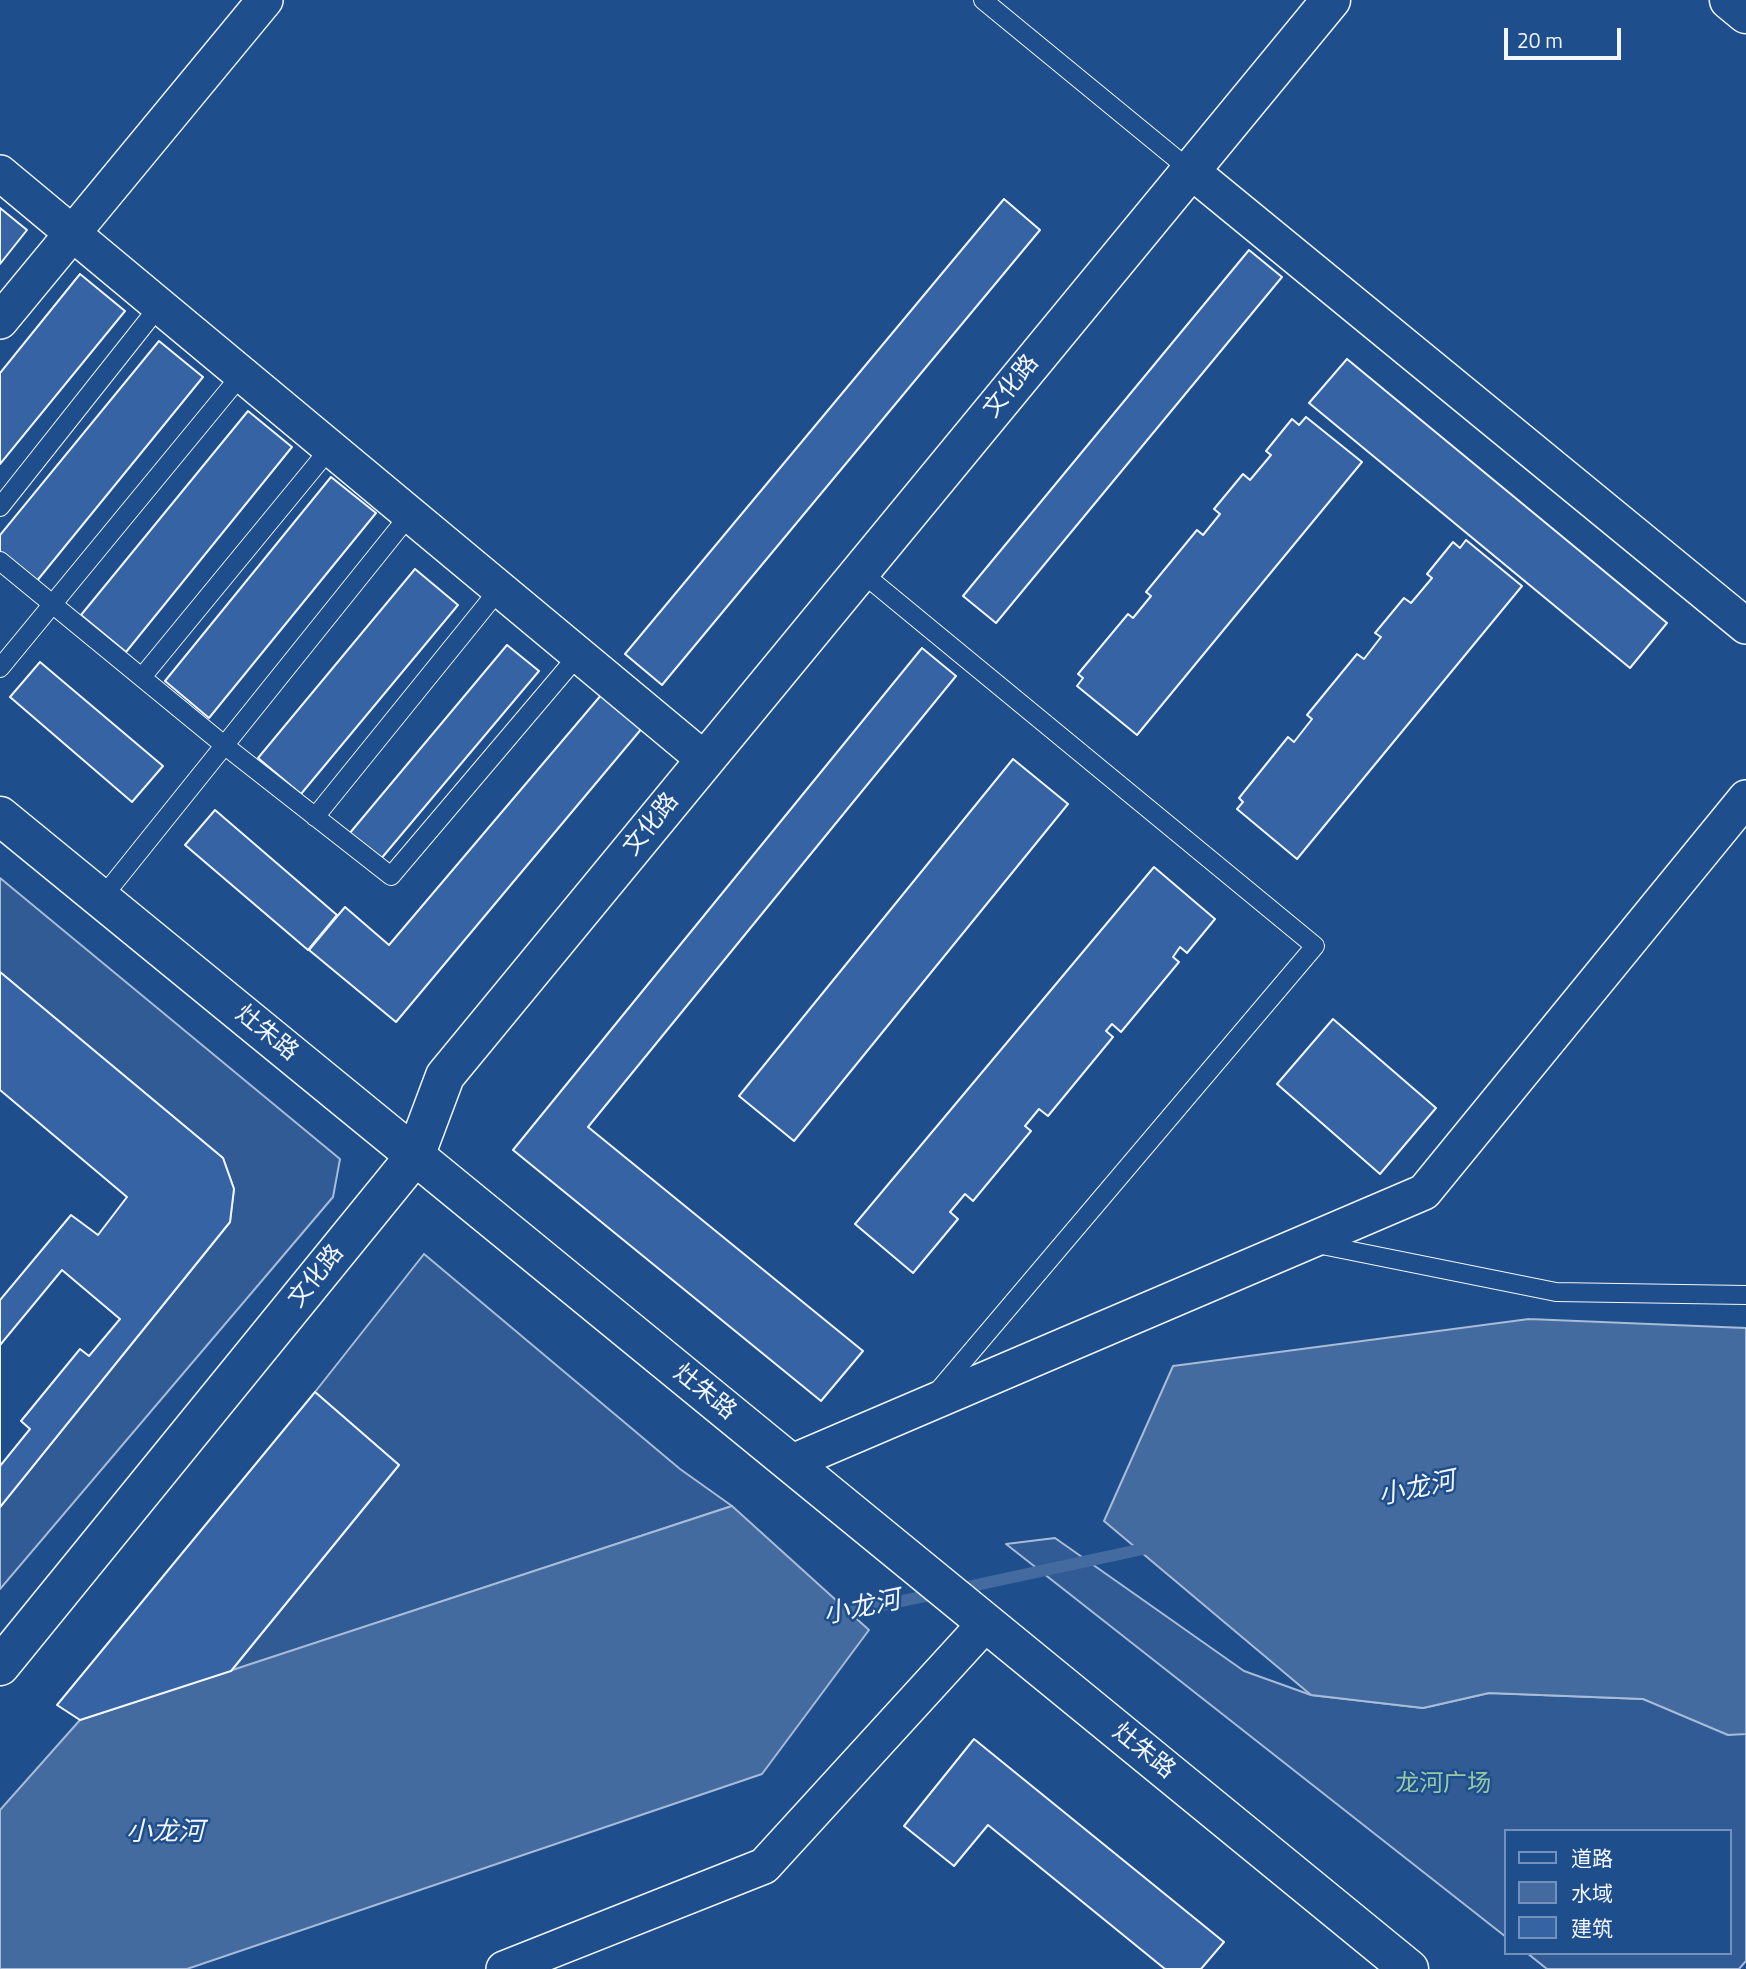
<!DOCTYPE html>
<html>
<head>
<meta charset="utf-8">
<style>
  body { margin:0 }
  #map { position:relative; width:1746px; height:1969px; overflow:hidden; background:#1f4e8c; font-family:"Titillium Web","Noto Sans SC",sans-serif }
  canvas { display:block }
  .legend { position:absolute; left:1504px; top:1829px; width:228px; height:126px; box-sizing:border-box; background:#1f4e8c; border:2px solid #7391ba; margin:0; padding:9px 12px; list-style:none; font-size:21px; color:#f2f6ff }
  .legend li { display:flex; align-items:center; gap:14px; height:35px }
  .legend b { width:35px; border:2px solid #7391ba }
  .scale { position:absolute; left:1504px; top:28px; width:117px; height:32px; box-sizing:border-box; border:4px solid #f2f6ff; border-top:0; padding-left:9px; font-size:21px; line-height:24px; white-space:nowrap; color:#f2f6ff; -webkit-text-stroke:5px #1f4e8c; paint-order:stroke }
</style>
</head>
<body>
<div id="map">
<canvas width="1746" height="1969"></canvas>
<ul class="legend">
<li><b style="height:9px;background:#1f4e8c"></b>道路</li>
<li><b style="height:19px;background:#446ba0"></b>水域</li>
<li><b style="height:19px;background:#3563a3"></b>建筑</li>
</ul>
<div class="scale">20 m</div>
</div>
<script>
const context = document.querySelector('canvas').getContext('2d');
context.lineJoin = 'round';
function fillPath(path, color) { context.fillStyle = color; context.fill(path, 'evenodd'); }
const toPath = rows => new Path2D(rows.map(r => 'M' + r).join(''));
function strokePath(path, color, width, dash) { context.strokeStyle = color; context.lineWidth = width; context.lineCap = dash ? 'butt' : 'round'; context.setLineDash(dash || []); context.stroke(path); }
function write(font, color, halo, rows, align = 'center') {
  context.font = font + ' "Titillium Web","Noto Sans SC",sans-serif'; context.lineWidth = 5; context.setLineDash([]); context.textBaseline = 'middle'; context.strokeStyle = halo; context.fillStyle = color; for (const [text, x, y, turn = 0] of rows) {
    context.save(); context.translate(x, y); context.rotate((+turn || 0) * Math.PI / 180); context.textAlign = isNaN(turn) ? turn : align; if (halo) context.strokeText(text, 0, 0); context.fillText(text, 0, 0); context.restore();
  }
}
const built = toPath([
  [0,878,340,1159,333,1197,0,1589,0,1507,230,1222,234,1189,223,1158,0,972,0,878],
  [424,1254,680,1469,732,1506,231,1671,399,1465,315,1392,424,1254],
  [1055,1538,1244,1671,1311,1695,1423,1708,1489,1693,1643,1699,1746,1734,1746,1961,1739,1969,1547,1969,1527,1953,1730,1953,1730,1831,1506,1831,1506,1937,1006,1544,1055,1538]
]);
const water = toPath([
  [1529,1319,1746,1328,1746,1734,1728,1735,1643,1699,1489,1693,1423,1708,1311,1695,1104,1521,1173,1366,1529,1319],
  [732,1506,869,1630,762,1774,187,1969,0,1969,0,1810,80,1720,732,1506]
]);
const stream = toPath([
  [958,1589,1152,1547],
  [834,1615,940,1593]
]);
const building = toPath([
  [1004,199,1040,230,662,685,625,654,1004,199],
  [0,208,27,230,0,264,0,208],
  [1249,250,1282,277,996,623,963,596,1249,250],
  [80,274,125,311,0,464,0,373,80,274],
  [159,341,203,377,36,582,0,552,0,535,159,341],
  [1347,359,1667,623,1630,668,1309,403,1347,359],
  [248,411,292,447,126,652,81,615,248,411],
  [1306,417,1362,462,1137,735,1077,686,1083,678,1078,674,1128,614,1133,618,1151,596,1146,592,1197,530,1203,535,1220,514,1214,509,1243,474,1250,480,1271,455,1266,451,1292,419,1299,425,1306,417],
  [331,477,376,513,209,718,165,681,331,477],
  [1466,540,1522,586,1297,859,1237,809,1243,802,1239,798,1288,737,1294,742,1312,719,1307,715,1357,654,1364,659,1381,637,1375,633,1404,598,1411,603,1432,578,1427,574,1453,542,1460,548,1466,540],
  [415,569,458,605,301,794,258,758,415,569],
  [507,645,539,671,380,860,349,834,507,645],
  [922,648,956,676,588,1127,863,1351,821,1401,513,1150,922,648],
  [40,662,163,766,132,802,10,697,40,662],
  [602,694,643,727,396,1022,309,950,345,907,389,945,602,694],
  [1013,759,1068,804,794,1141,739,1096,1013,759],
  [215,810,337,915,308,950,185,845,215,810],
  [1154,867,1215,919,1187,953,1180,947,1173,957,1179,962,1121,1032,1112,1024,1106,1031,1113,1037,1048,1116,1039,1109,1025,1126,1031,1131,973,1201,965,1194,950,1212,958,1219,913,1273,855,1224,1154,867],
  [0,972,223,1158,234,1189,230,1222,0,1507,0,1300,71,1215,98,1235,127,1197,0,1090,0,972],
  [1333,1019,1436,1108,1380,1174,1277,1084,1333,1019],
  [62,1270,120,1319,89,1356,80,1349,21,1421,30,1429,0,1466,0,1345,62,1270],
  [315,1392,399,1465,231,1671,80,1720,57,1705,315,1392],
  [974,1739,1224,1942,1201,1969,1165,1969,988,1825,954,1866,904,1826,974,1739]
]);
const lane = toPath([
  [983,0,1190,170],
  [0,507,160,305],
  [0,561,224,745,391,876,580,653],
  [861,572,1315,946,938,1391],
  [0,668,242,374],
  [142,677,331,447],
  [315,817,501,587],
  [101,899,411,513],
  [1317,1244,1556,1292,1746,1295]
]);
const street = toPath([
  [1190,170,1746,626],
  [0,173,705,760],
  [0,321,265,0],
  [790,1463,1424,1192,1746,798],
  [504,1969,764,1866,986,1623]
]);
const secondary = toPath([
  [1729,0,1746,14],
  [0,816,1409,1969],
  [0,1666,415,1156,445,1076,1331,0]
]);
const streetNames = [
  ["文化路",1012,387,-51],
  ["文化路",652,825,-51],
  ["灶朱路",266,1034,39],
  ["文化路",317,1277,-51],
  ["灶朱路",704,1393,39],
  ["灶朱路",1143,1752,39]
];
const parkNames = [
  ["龙河广场",1443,1785]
];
const waterNames = [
  ["小龙河",1417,1490,-12],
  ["小龙河",862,1609,-12],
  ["小龙河",165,1834]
];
fillPath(built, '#305b95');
strokePath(built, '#a8bbd7', 2);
fillPath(water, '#446ba0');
strokePath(water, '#a8bbd7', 2);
strokePath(stream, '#446ba0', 12);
fillPath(building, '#3563a3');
strokePath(building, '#f2f6ff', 2);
strokePath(lane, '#f2f6ff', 20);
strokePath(street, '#f2f6ff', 38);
strokePath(secondary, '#f2f6ff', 41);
strokePath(lane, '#1f4e8c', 18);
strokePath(street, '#1f4e8c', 35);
strokePath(secondary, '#1f4e8c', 38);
write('24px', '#f2f6ff', '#1f4e8c', streetNames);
write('24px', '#97c8a6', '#1f4e8c', parkNames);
write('italic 26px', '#f2f6ff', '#1f4e8c', waterNames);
</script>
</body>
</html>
